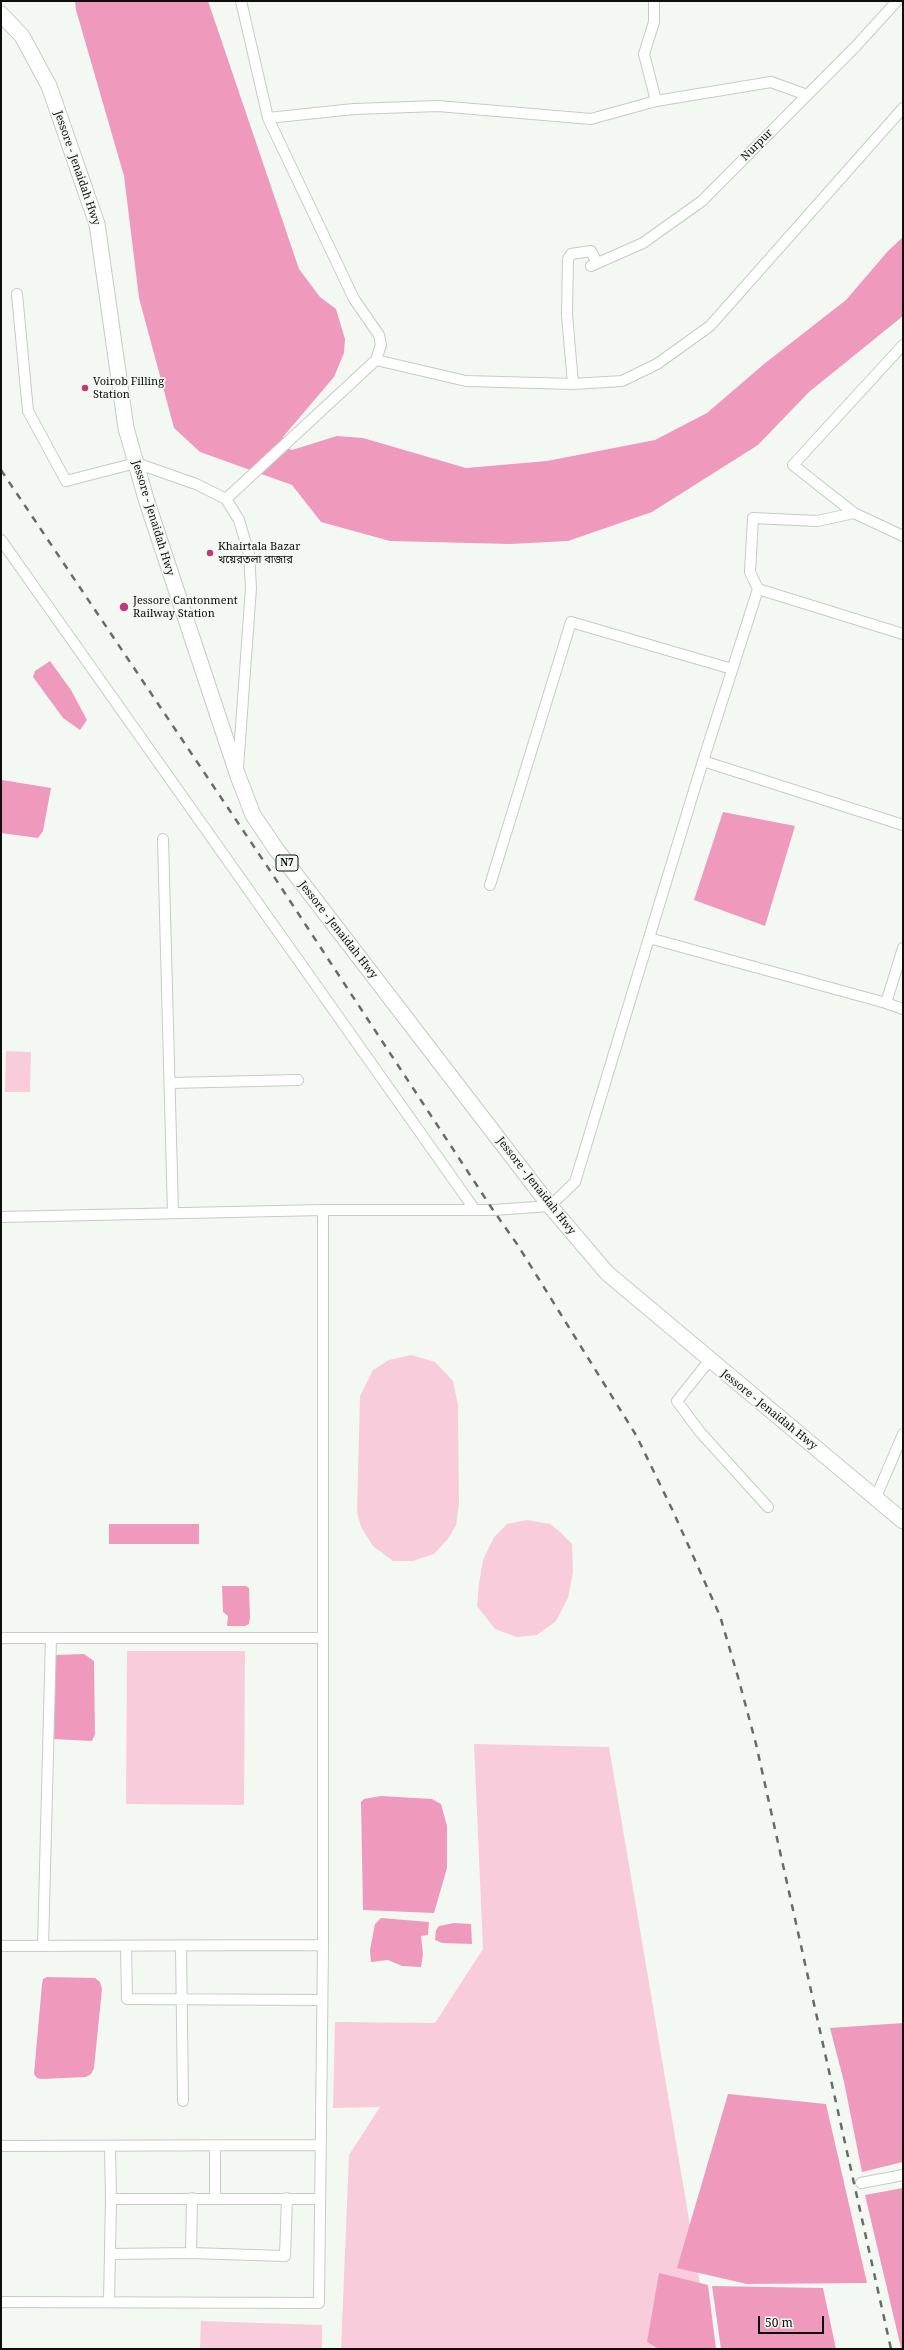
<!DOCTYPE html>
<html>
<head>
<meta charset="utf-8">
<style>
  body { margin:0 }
  #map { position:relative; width:904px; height:2350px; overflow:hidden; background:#f3f8f3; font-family:"Noto Serif",serif }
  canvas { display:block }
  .frame { position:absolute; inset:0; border:2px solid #0d0f0d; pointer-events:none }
  .scale { position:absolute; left:758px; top:2316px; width:66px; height:18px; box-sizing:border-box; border:2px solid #0d0f0d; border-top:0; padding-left:5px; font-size:12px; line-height:14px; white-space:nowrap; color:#0d0f0d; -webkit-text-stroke:3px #f3f8f3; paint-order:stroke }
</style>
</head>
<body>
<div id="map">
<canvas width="904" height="2350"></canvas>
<div class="frame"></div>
<div class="scale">50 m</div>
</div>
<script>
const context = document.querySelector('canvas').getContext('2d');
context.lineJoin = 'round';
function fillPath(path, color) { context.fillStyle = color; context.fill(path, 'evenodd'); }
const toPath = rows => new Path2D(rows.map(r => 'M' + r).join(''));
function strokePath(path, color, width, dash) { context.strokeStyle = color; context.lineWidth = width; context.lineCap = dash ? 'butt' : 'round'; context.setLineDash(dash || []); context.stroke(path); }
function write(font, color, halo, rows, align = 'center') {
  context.font = font + ' "Noto Serif","Noto Sans Bengali",serif'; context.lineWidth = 3.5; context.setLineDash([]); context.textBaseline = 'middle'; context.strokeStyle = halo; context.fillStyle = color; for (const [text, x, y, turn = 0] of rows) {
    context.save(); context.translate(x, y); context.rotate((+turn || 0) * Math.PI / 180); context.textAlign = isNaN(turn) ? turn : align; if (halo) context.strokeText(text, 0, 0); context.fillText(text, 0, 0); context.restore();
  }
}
const green = toPath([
  [6,1051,31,1052,30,1092,5,1092],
  [411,1355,435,1362,453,1381,458,1405,459,1504,456,1525,448,1539,434,1554,413,1561,393,1561,373,1546,361,1527,357,1513,360,1396,373,1370,389,1360],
  [527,1520,550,1524,560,1532,572,1544,573,1572,568,1598,556,1621,537,1635,517,1637,495,1629,477,1606,479,1584,483,1560,494,1537,507,1524],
  [127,1651,245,1651,244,1805,126,1804],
  [474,1744,609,1747,711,2349,341,2349,349,2155,380,2107,333,2108,335,2022,435,2023,483,1949],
  [201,2321,322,2325,322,2349,200,2349]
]);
const water = toPath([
  [75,1,208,1,299,269,320,297,336,309,345,339,344,353,334,377,283,437,283,442,287,448,292,450,337,436,363,438,466,468,547,461,655,440,707,413,764,364,846,300,888,251,903,237,903,316,809,392,758,445,652,512,568,541,510,544,390,541,321,522,292,485,200,452,174,428,139,298,124,176,76,10],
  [50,661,71,690,87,720,80,730,63,718,33,677,35,671],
  [2,780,51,788,43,831,38,838,1,833],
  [723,812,795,826,765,926,694,900],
  [109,1524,199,1524,199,1544,109,1544],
  [222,1586,246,1586,249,1588,250,1617,249,1624,245,1626,227,1626,228,1616,223,1612],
  [55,1655,84,1654,94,1661,95,1734,92,1741,53,1739],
  [381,1796,432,1799,441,1804,447,1826,447,1868,434,1913,363,1910,361,1802,364,1799],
  [381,1918,429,1922,428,1935,421,1936,423,1954,421,1967,402,1966,388,1960,371,1962,370,1950,375,1924],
  [454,1923,471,1924,472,1944,442,1943,435,1940,436,1930,439,1926],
  [47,1977,95,1978,100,1982,102,1989,94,2068,91,2074,86,2077,41,2079,37,2078,34,2074,42,1984,43,1979],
  [903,2023,903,2162,862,2172,844,2082,830,2028],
  [728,2094,826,2104,867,2283,747,2284,677,2268],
  [903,2188,903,2349,901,2348,865,2195],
  [659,2273,708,2285,716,2349,659,2349,647,2342],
  [712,2286,823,2288,836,2349,721,2349]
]);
const minor = toPath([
  [654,1,654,22,644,54,656,101],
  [268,118,354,109,438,106,591,119,656,101,771,82,807,95],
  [591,266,643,243,702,201,857,45,897,1],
  [17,294,28,411,66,481,136,463,196,484,226,499,239,520,249,554,251,588,238,768],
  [376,360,466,381,573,384,622,381,657,364,710,326,903,108],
  [573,384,567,315,568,259,571,254,591,251,597,263],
  [226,499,376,360,381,345,379,335,354,299,268,118,241,1],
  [854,513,793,465,903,345],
  [1,540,475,1210],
  [758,589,750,572,753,518,817,521,854,513,903,536],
  [903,634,758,589,703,761,649,938,886,1003,903,948],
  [703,761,903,825],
  [163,839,173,1213],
  [490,885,571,622,732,669],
  [886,1003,903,1009],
  [170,1083,298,1080],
  [1,1217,323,1210,493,1210,550,1206,575,1182,649,938],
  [709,1361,677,1401,700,1432,768,1507],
  [876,1497,903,1434],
  [1,1638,323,1638],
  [1,1946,323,1945,323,1210],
  [43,1946,51,1638],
  [126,1946,127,1999,322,2000],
  [181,1946,183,2101],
  [1,2146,320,2145],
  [110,2147,111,2199],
  [215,2147,215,2198],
  [861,2183,903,2175],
  [191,2253,192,2198],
  [110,2254,191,2253,285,2256,287,2198],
  [1,2302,319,2303,323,1945],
  [109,2302,111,2199,320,2199]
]);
const highway = toPath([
  [1,14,22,36,49,86,97,224,126,428,146,499,238,776,253,815,276,849,550,1206,607,1273,903,1521]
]);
const rail = toPath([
  [1,470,269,869,493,1210,517,1244,636,1435,672,1509,720,1616,738,1677,756,1744,891,2349]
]);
const markers = [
  [85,388,4,"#bf397b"],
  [210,553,4,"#bf397b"],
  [124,607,5,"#bf397b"]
];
const shields = [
  [287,863,22]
];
const shieldNames = [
  ["N7",287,863]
];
const streetNames = [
  ["Nurpur",757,145,-45],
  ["Jessore - Jenaidah Hwy",77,168,71],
  ["Jessore - Jenaidah Hwy",153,518,73],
  ["Jessore - Jenaidah Hwy",338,930,52],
  ["Jessore - Jenaidah Hwy",536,1186,52],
  ["Jessore - Jenaidah Hwy",769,1410,39]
];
const poiNames = [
  ["Voirob Filling",93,382],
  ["Station",93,395],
  ["Khairtala Bazar",218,547],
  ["খয়েরতলা বাজার",218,560],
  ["Jessore Cantonment",133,601],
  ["Railway Station",133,614]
];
fillPath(green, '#f9ccdc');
fillPath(water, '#ef9abc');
strokePath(minor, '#c6cbc6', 12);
strokePath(highway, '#c6cbc6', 17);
strokePath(minor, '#fff', 10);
strokePath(highway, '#fff', 15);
strokePath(rail, '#686c68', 2.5, [7, 7]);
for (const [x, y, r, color] of markers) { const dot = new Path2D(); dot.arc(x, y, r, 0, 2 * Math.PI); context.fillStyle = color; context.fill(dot); strokePath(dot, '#f3f8f3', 1.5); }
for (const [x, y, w] of shields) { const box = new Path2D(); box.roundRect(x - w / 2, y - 8, w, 16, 3); context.fillStyle = '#f3f8f3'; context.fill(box); strokePath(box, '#0d0f0d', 1); }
write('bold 10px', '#0d0f0d', null, shieldNames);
write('11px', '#0d0f0d', '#f3f8f3', streetNames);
write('11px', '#0d0f0d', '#f3f8f3', poiNames, 'left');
</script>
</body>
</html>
